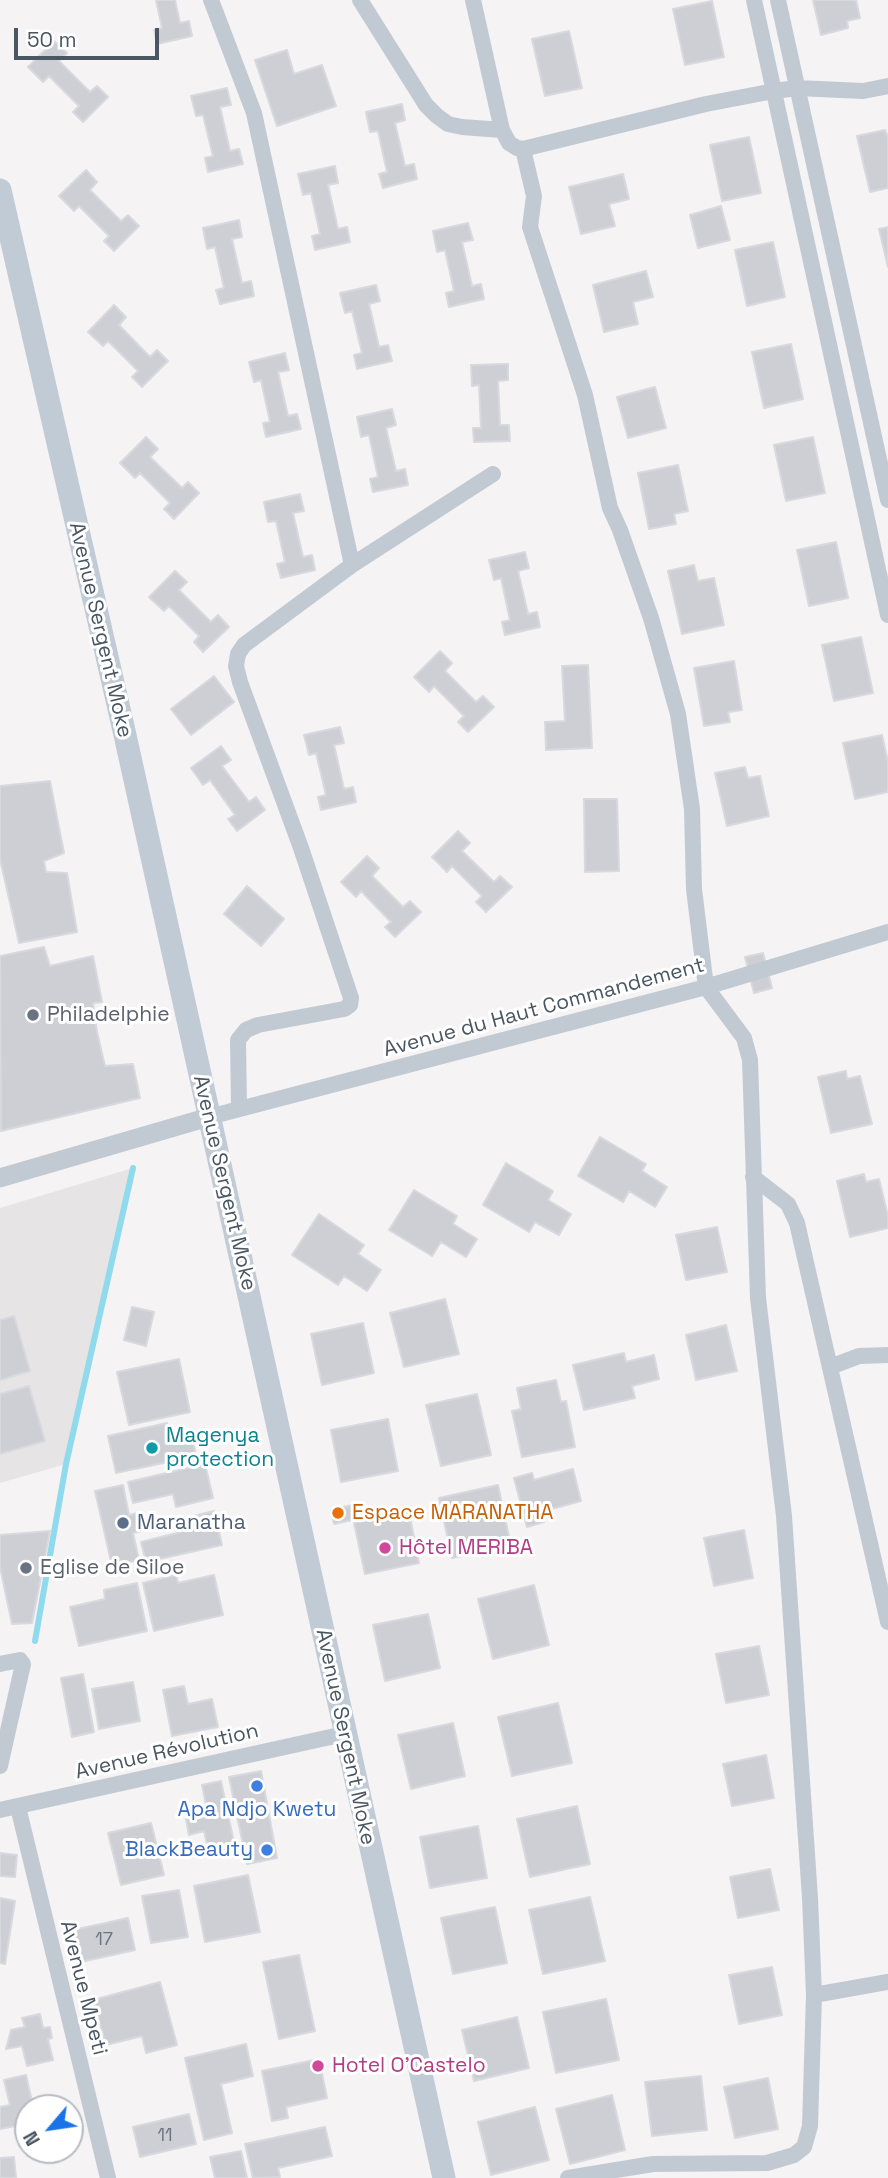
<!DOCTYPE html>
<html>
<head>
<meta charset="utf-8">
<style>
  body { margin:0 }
  #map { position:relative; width:888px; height:2178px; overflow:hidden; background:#f5f3f3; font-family:"Space Grotesk",sans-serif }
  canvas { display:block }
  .north { position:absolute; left:14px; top:2094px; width:70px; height:70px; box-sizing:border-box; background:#fff; border:2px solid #b7bbc0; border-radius:50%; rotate:241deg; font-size:19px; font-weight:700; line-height:28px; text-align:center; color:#4a5661 }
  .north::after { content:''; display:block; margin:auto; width:24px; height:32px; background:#1a73e8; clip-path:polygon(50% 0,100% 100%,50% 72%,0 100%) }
  .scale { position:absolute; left:14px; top:28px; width:145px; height:32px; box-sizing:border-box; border:4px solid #4a5661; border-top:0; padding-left:9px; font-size:21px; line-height:24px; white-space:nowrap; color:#4a5661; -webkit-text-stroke:5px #fff; paint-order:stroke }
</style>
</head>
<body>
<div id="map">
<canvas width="888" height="2178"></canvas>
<div class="north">N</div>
<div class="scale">50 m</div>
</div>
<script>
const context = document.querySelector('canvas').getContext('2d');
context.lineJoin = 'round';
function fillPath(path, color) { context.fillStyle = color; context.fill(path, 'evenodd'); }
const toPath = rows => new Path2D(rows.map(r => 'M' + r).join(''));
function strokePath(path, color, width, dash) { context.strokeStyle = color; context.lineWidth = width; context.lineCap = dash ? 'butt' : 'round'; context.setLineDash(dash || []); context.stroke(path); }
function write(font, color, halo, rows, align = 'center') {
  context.font = font + ' "Space Grotesk",sans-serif'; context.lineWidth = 6; context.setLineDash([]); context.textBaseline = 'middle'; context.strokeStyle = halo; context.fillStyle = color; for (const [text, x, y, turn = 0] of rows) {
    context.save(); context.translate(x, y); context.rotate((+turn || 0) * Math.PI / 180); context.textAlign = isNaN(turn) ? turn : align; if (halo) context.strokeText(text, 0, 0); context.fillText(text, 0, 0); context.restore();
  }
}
const education = toPath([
  [133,1168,66,1464,0,1483,0,1208]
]);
const stream = toPath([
  [35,1641,66,1464,133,1168]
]);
const building = toPath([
  [156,0,175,0,180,23,189,21,192,36,157,44,154,30,162,28,156,0],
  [813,0,856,0,860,18,847,21,848,28,821,35,813,0],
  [712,1,724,57,685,65,673,9,712,1],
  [569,31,582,88,545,96,532,39,569,31],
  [54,41,67,53,59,61,90,92,97,86,108,97,83,122,73,112,79,106,49,76,43,82,28,67,54,41],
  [287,50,294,74,322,65,336,106,277,126,255,60,287,50],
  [227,88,231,105,220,107,230,151,239,149,243,164,208,172,205,158,213,156,203,115,196,116,191,96,227,88],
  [402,104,405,120,395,123,405,166,414,164,417,179,383,188,379,174,387,172,378,131,370,132,366,112,402,104],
  [885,130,888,137,888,188,870,192,857,136,885,130],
  [749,137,761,193,722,201,710,145,749,137],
  [335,166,338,183,328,185,338,229,347,227,350,242,315,250,312,236,320,234,311,193,303,195,298,174,335,166],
  [86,170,97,182,90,190,121,221,128,215,139,226,114,251,104,241,109,236,79,206,74,211,59,196,86,170],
  [623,174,629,199,609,204,615,226,581,234,569,187,623,174],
  [721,206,730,240,698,248,690,215,721,206],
  [239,220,242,237,232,239,242,283,251,281,254,296,220,304,216,290,224,288,215,247,207,249,203,228,239,220],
  [468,223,473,240,462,242,472,286,481,284,484,299,449,307,446,293,454,291,445,250,437,252,433,231,468,223],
  [888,227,888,267,879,229,888,227],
  [773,242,785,297,747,306,735,250,773,242],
  [646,271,653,297,633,302,638,324,604,332,593,285,646,271],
  [376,285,380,301,369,304,379,347,388,345,392,361,357,369,354,355,362,353,352,311,345,313,340,293,376,285],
  [114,305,126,317,119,325,150,357,157,350,168,361,142,387,132,377,138,371,108,341,103,346,88,332,114,305],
  [791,344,803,399,764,408,752,352,791,344],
  [285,353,289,370,278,372,288,416,297,414,301,429,266,437,263,423,270,422,261,380,254,382,249,362,285,353],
  [508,364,508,380,498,381,500,425,509,425,510,441,474,442,473,428,481,428,479,385,472,386,471,365,508,364],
  [655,387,666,428,628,438,617,397,655,387],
  [392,409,396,425,386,428,396,471,405,469,408,485,373,492,370,479,378,477,369,435,361,437,357,417,392,409],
  [146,437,158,449,150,457,182,488,188,482,199,493,174,519,164,509,170,503,140,473,135,478,120,463,146,437],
  [813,437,825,493,786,501,774,445,813,437],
  [678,465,688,511,674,514,676,524,649,529,638,473,678,465],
  [300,494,304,511,293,513,303,557,312,555,315,570,281,578,277,564,285,562,276,521,268,522,264,502,300,494],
  [836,542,848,598,809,606,797,550,836,542],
  [525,552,529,568,518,571,528,614,537,612,540,627,505,635,502,622,510,620,501,578,494,580,489,560,525,552],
  [694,565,698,581,714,578,724,625,682,634,668,571,694,565],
  [175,571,187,582,179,590,211,622,218,615,229,627,203,652,194,642,199,636,169,606,164,611,149,597,175,571],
  [861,637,873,693,834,701,822,645,861,637],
  [440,651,452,663,445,671,476,702,483,696,494,707,468,732,458,722,464,716,434,686,429,692,414,677,440,651],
  [734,661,742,710,728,712,730,722,704,726,694,668,734,661],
  [588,665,592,748,546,750,545,722,565,721,562,666,588,665],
  [214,676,234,702,191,735,171,709,214,676],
  [340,727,344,743,334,745,344,789,353,787,356,802,321,810,318,797,326,795,316,753,309,755,304,735,340,727],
  [882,735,888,762,888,792,855,799,843,743,882,735],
  [221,746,231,760,222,766,249,802,256,797,265,810,237,831,228,819,235,815,210,780,203,785,191,768,221,746],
  [745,767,748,778,760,776,769,816,727,826,715,773,745,767],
  [50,781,64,853,44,861,46,872,67,873,77,932,19,943,0,859,0,786,50,781],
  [584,799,617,799,619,871,585,872,584,799],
  [458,831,470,843,462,851,494,882,500,876,512,887,486,912,476,902,482,896,452,866,447,872,432,857,458,831],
  [367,856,379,868,372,876,403,907,410,901,421,912,395,937,385,927,391,922,361,891,356,897,341,882,367,856],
  [247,886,284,919,261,946,224,914,247,886],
  [44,947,50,966,93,956,102,1002,93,1003,97,1032,105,1066,133,1064,140,1098,1,1131,0,956,44,947],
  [763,953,772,988,754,993,745,957,763,953],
  [846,1071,847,1079,860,1076,872,1124,831,1133,818,1077,846,1071],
  [600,1137,646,1164,642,1171,667,1187,655,1207,629,1191,623,1202,578,1176,600,1137],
  [506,1163,553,1191,548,1200,571,1214,559,1235,535,1222,529,1232,483,1205,506,1163],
  [864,1174,866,1182,879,1179,888,1216,888,1228,850,1237,837,1181,864,1174],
  [414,1190,457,1216,453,1224,477,1239,466,1257,441,1242,432,1256,389,1230,414,1190],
  [319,1214,364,1245,358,1254,381,1270,367,1291,344,1276,338,1285,292,1255,319,1214],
  [717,1227,727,1272,686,1280,676,1235,717,1227],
  [445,1299,459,1354,404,1367,390,1313,445,1299],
  [132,1307,154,1312,146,1346,124,1340,132,1307],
  [14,1316,30,1371,0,1380,0,1320,14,1316],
  [363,1323,374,1373,322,1385,311,1334,363,1323],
  [726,1325,737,1371,696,1380,686,1335,726,1325],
  [624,1353,626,1362,654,1355,659,1379,632,1386,635,1398,584,1410,573,1365,624,1353],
  [179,1359,190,1412,129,1425,117,1372,179,1359],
  [556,1380,561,1402,566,1401,575,1447,522,1457,512,1411,521,1409,517,1388,556,1380],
  [29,1386,45,1441,0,1454,0,1394,29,1386],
  [477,1394,491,1455,441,1466,426,1405,477,1394],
  [388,1419,398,1471,341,1482,331,1430,388,1419],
  [167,1423,171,1440,192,1436,196,1456,116,1473,108,1436,167,1423],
  [205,1464,213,1498,176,1507,173,1494,133,1503,128,1482,205,1464],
  [573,1469,581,1501,541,1512,544,1522,527,1527,514,1478,532,1473,534,1480,573,1469],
  [123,1485,129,1515,142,1512,146,1530,133,1533,139,1560,112,1566,95,1491,123,1485],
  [498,1485,511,1546,452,1558,439,1498,498,1485],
  [352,1505,356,1519,334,1524,331,1510,352,1505],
  [214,1511,222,1545,146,1562,141,1542,181,1532,177,1520,214,1511],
  [409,1512,419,1563,365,1574,354,1523,409,1512],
  [744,1530,753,1578,714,1586,704,1538,744,1530],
  [50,1531,32,1623,12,1624,0,1567,0,1535,50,1531],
  [176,1575,178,1583,214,1575,223,1615,154,1631,143,1583,176,1575],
  [137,1583,147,1631,79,1646,70,1607,105,1599,104,1590,137,1583],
  [534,1585,549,1645,493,1659,478,1599,534,1585],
  [428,1614,440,1668,385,1681,373,1625,428,1614],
  [759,1646,769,1695,726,1703,716,1654,759,1646],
  [83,1674,94,1732,72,1737,61,1678,83,1674],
  [133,1682,140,1721,99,1729,92,1689,133,1682],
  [184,1686,188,1704,212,1699,218,1727,172,1736,163,1690,184,1686],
  [558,1703,572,1763,512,1776,498,1717,558,1703],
  [453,1723,465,1776,411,1789,398,1735,453,1723],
  [766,1755,774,1798,732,1806,723,1764,766,1755],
  [261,1771,277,1858,247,1864,229,1777,261,1771],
  [221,1781,235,1847,209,1853,204,1831,189,1835,186,1819,208,1814,202,1785,221,1781],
  [577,1806,590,1864,530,1877,517,1819,577,1806],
  [151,1823,164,1875,121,1885,108,1833,151,1823],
  [478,1826,487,1878,430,1888,420,1837,478,1826],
  [0,1853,17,1855,15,1877,0,1876,0,1853],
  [770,1869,779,1910,738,1918,730,1877,770,1869],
  [248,1875,260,1932,205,1942,194,1886,248,1875],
  [179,1890,188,1937,151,1943,142,1896,179,1890],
  [590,1897,605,1961,543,1974,529,1910,590,1897],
  [0,1898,15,1901,5,1964,0,1963,0,1898],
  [495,1907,507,1963,453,1974,441,1918,495,1907],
  [128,1918,135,1950,81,1962,73,1930,128,1918],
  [299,1955,315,2031,279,2039,263,1962,299,1955],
  [772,1967,782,2015,739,2024,729,1975,772,1967],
  [160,1982,177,2045,146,2053,142,2036,106,2045,93,2000,160,1982],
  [606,1999,619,2060,556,2073,543,2012,606,1999],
  [40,2014,43,2028,50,2027,52,2038,48,2039,53,2060,27,2066,22,2046,6,2049,11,2030,25,2027,22,2018,40,2014],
  [517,2017,529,2068,474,2081,462,2030,517,2017],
  [246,2044,253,2076,221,2084,232,2133,204,2140,185,2058,246,2044],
  [319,2059,327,2098,286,2107,288,2118,272,2121,262,2071,319,2059],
  [26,2075,33,2106,41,2105,42,2108,28,2108,28,2136,25,2124,0,2129,0,2107,10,2105,4,2080,26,2075],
  [701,2076,707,2130,652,2136,645,2082,701,2076],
  [768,2078,778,2129,735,2138,724,2087,768,2078],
  [612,2095,625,2150,570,2164,556,2109,612,2095],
  [535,2107,549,2160,491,2175,478,2122,535,2107],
  [189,2114,196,2144,140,2157,133,2127,189,2114],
  [325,2127,332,2156,278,2168,280,2177,253,2178,245,2144,325,2127],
  [241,2151,247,2178,215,2178,210,2157,241,2151],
  [14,2157,16,2178,0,2178,0,2158,14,2157]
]);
const minor = toPath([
  [211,0,254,113,352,565,244,645,238,654,236,666,240,682,301,848,351,998,350,1005,344,1009,258,1025,246,1030,238,1040,239,1108],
  [360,0,426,105,437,116,448,124,462,127,502,130],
  [473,0,502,130,509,143,517,148,523,149,706,104,774,91,797,88,863,91,888,86],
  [754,0,888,615],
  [778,0,888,500],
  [523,149,534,196,530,227,585,395,610,508,620,530,651,618,678,714,692,809,694,889,706,987,744,1038,750,1060,758,1298,784,1516,810,1898,814,1995,810,2126,804,2147,794,2155,767,2163,653,2164,568,2178],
  [352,565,493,474],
  [209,1117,706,987,888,932],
  [753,1177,788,1204,797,1223,888,1622],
  [830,1367,859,1356,888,1355],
  [0,1664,20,1660,23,1664,0,1766],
  [18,1807,108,2178],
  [0,1810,344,1734],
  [814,1995,888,1982]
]);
const tertiary = toPath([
  [0,1178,209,1117]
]);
const secondary = toPath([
  [0,190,125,735,444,2178]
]);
const markers = [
  [33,1015,7,"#6b7280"],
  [152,1448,7,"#0f9aa8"],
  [338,1513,7,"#e8710a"],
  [123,1523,7,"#5c6f8a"],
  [385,1548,7,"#d1479c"],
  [26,1568,7,"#6b7280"],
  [257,1786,7,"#3f7fe0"],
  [267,1850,7,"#3f7fe0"],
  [318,2066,7,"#d1479c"]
];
const numberNames = [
  ["17",104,1940],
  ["11",165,2136]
];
const streetNames = [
  ["Avenue Sergent Moke",100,630,77],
  ["Avenue du Haut Commandement",544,1008,-15],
  ["Avenue Sergent Moke",224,1183,77],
  ["Avenue Sergent Moke",345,1737,78],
  ["Avenue Révolution",167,1752,-13],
  ["Avenue Mpeti",83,1988,76]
];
const worshipNames = [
  ["Philadelphie",47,1015],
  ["Eglise de Siloe",40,1568]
];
const cultureNames = [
  ["Magenya",166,1436],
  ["protection",166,1460]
];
const foodNames = [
  ["Espace MARANATHA",352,1513]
];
const serviceNames = [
  ["Maranatha",137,1523]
];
const hotelNames = [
  ["Hôtel MERIBA",399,1548],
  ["Hotel O'Castelo",332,2066]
];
const shopNames = [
  ["Apa Ndjo Kwetu",257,1810],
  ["BlackBeauty",253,1850,"right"]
];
fillPath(education, '#e6e4e5');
strokePath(stream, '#90daee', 6);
fillPath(building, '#cdcfd5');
strokePath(building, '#d7d9de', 2);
strokePath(minor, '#c1cad2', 16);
strokePath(tertiary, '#c1cad2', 19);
strokePath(secondary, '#c1cbd6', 23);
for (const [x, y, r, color] of markers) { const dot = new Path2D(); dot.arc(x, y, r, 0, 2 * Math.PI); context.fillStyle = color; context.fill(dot); strokePath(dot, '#fff', 2.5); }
write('18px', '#6b747e', null, numberNames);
write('21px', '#4a5661', '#fff', streetNames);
write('21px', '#5b616d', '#fff', worshipNames, 'left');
write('21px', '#0d838f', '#fff', cultureNames, 'left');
write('21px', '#c56008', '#fff', foodNames, 'left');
write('21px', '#4e5e75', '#fff', serviceNames, 'left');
write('21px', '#b23c85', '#fff', hotelNames, 'left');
write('21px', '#366cbe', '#fff', shopNames);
</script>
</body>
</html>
